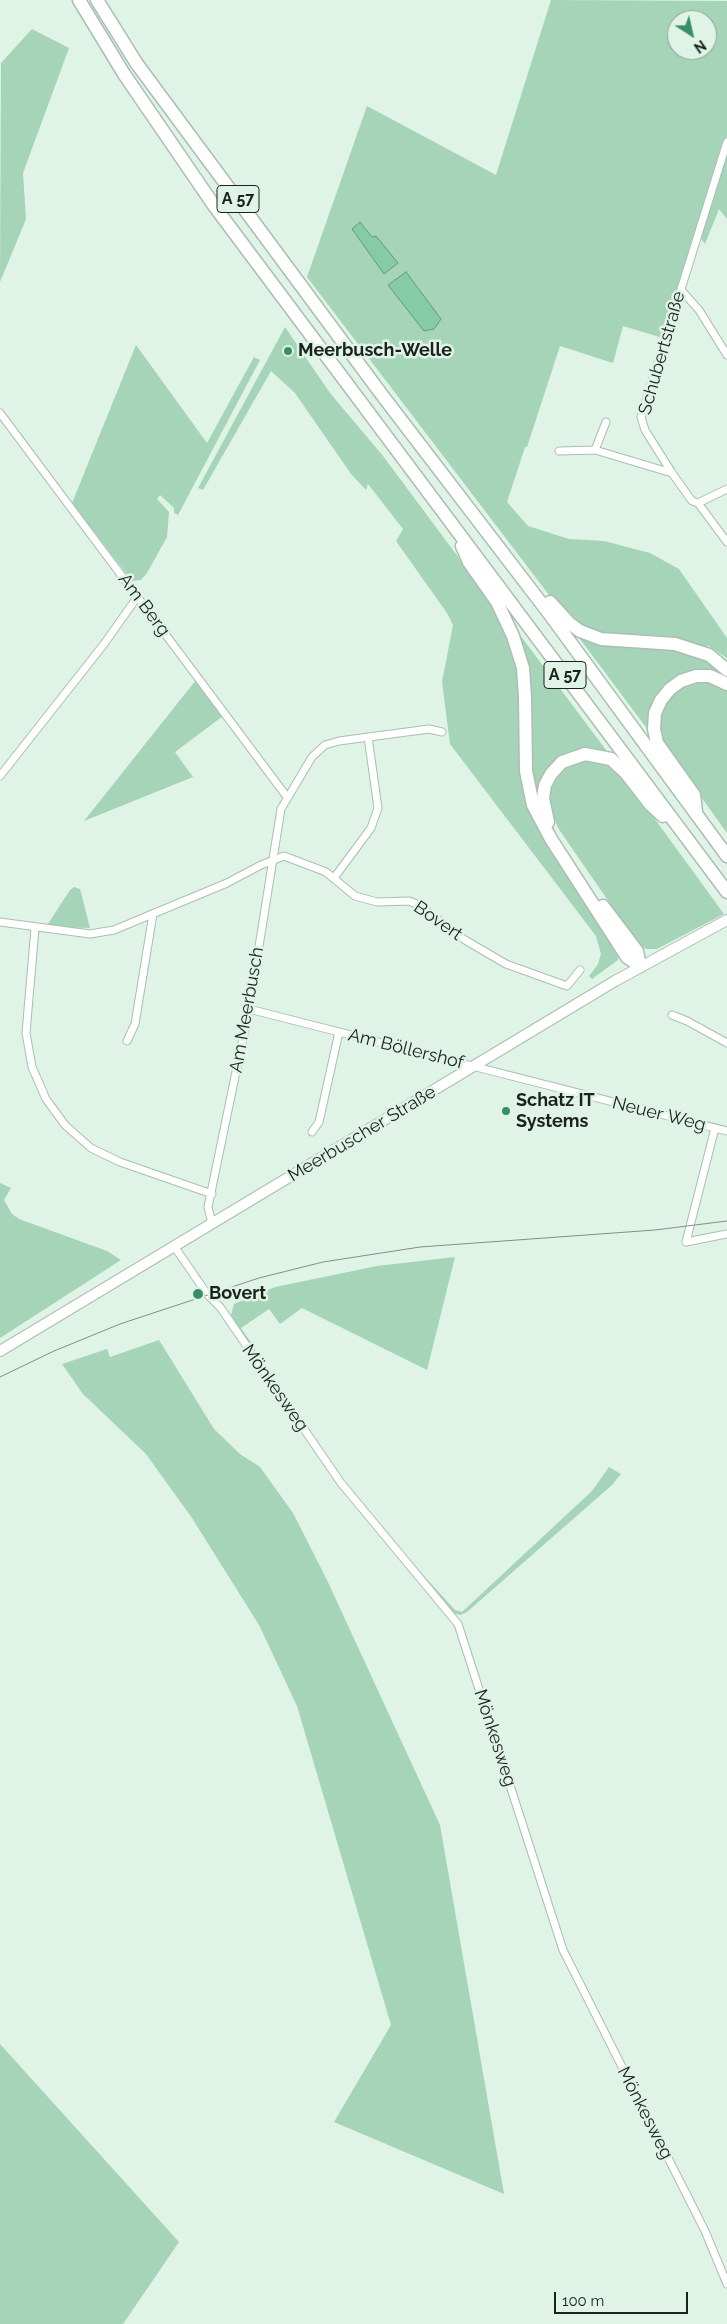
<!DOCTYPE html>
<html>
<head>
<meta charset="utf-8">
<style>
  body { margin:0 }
  #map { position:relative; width:727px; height:2324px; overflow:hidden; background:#dff3e7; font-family:Raleway,sans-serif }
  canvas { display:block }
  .north { position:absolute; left:667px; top:10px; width:50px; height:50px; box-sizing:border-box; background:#dff3e7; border:1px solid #919f97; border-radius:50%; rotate:145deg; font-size:14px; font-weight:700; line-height:20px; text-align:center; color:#1b221e }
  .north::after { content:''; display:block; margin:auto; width:18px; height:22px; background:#378f64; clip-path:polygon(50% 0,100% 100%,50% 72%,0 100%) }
  .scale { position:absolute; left:554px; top:2292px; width:134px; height:22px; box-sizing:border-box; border:2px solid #1b221e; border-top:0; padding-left:6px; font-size:15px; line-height:18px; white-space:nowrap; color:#1b221e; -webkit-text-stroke:4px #dff3e7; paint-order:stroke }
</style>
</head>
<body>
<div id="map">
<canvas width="727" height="2324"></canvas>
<div class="north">N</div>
<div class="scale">100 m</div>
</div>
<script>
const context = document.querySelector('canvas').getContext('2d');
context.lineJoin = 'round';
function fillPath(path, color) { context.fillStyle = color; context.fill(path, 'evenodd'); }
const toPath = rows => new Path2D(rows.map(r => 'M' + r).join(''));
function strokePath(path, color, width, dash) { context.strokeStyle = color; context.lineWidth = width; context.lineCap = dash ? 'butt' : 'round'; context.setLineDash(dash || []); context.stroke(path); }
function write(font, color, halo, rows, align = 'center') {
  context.font = font + ' Raleway,sans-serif'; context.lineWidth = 5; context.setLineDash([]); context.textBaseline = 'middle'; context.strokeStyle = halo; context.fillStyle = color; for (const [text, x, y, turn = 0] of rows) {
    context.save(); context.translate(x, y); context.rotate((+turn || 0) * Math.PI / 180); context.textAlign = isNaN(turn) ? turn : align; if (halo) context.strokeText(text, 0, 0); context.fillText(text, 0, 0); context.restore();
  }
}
const green = toPath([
  [551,0,727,1,727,135,663,338,623,326,613,363,560,346,527,447,525,447,507,502,528,526,569,539,604,541,650,553,679,569,727,638,727,658,707,645,707,648,685,640,601,633,585,627,565,612,549,595,307,277,367,106,496,175],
  [677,20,707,20,707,50,677,50],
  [32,29,69,48,23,173,26,219,0,282,1,63],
  [727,150,727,219,719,209,705,244,699,236],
  [285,327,330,393,383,456,479,585,492,605,509,641,516,668,519,687,520,766,527,803,541,833,563,865,618,957,618,960,592,979,589,976,598,964,601,954,596,936,450,744,442,682,453,625,447,613,396,541,403,529,368,484,366,490,351,474,295,393,271,371,203,490,198,488],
  [136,345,207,443,254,357,260,360,178,515,174,513,174,508,160,495,157,499,169,512,167,537,147,573,141,580,132,581,72,503],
  [514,627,609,754,569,755,537,804],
  [574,631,695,652,727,673,727,679,667,687,651,734],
  [196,680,223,716,175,752,193,777,84,821],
  [698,683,711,683,727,691,727,833,670,754,663,740,660,728,661,716,666,704,673,694,685,687],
  [588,760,606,764,615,769,641,800,724,914,657,949,646,949,638,944,558,828,551,809,551,790,559,773,569,765],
  [74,887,80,889,90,928,46,927,70,890],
  [0,1183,11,1188,4,1200,12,1214,19,1219,107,1251,121,1260,0,1338],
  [455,1257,427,1370,302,1308,280,1324,269,1309,241,1328,252,1344,249,1346,231,1315,234,1304,275,1287,377,1266],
  [159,1340,214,1429,240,1454,260,1467,293,1513,327,1580,440,1825,504,2194,334,2122,391,2025,297,1706,259,1625,192,1518,146,1454,83,1394,62,1364,107,1349,110,1357],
  [609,1467,621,1474,612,1485,467,1612,460,1615,453,1613,394,1543,455,1610,462,1612,592,1491],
  [0,2044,179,2242,123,2324,0,2324]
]);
const water = toPath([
  [360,222,372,237,376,236,398,263,384,274,352,229,360,222],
  [406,272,441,319,434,329,424,331,388,285,406,272]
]);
const minor = toPath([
  [727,142,641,417,645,430,672,473,692,501,698,503,727,542],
  [681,290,699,310,727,355],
  [0,413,287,797],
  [595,450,606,422],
  [559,451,595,450,672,473],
  [698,503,727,489],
  [0,776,104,644,138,596],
  [334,878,371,828,378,808,368,737],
  [0,922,90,934,114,930,227,883,261,865,284,856,326,872,355,896,377,902,409,901,419,905,465,940,506,964,567,986,580,970],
  [35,928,26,1033,32,1067,46,1099,65,1125,91,1148,120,1162,212,1194],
  [249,1009,727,1131],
  [672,1015,687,1021,727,1043],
  [127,1041,135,1024,153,914],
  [715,1128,686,1242,727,1234],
  [312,1132,319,1122,339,1032],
  [212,1224,208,1207,249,1009,281,809,312,757,325,745,339,741,429,729,442,732],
  [174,1246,207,1294,220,1307,341,1483,458,1624,563,1950,705,2231,727,2284]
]);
const secondary = toPath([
  [0,1351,615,981,727,920]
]);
const motorway = toPath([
  [79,0,124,74,215,207,727,892],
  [97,0,137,64,382,395,548,612,727,856],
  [462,546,469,562,497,602,513,636,523,668,525,697,526,771,533,805,551,839,627,957,640,966],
  [550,602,569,623,580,631,601,639,675,644,709,655,727,670],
  [696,812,694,795,657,743,654,729,655,713,661,700,670,689,681,681,696,676,710,676,727,684],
  [548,822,543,798,545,785,551,774,562,762,585,754,611,759,626,773,650,804,663,816],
  [603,906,637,951,640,966]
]);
const tram = toPath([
  [0,1377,54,1351,120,1324,259,1278,323,1262,420,1247,655,1230,727,1221]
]);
const markers = [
  [288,351,5,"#378f64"],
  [506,1111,5,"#378f64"],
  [198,1294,6,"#378f64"]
];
const shields = [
  [238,199,42],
  [565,675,42]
];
const shieldNames = [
  ["A 57",238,199],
  ["A 57",565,675]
];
const poiNames = [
  ["Meerbusch-Welle",298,351],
  ["Schatz IT",516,1101],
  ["Systems",516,1122],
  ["Bovert",209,1294]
];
const streetNames = [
  ["Schubertstraße",662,353,-74],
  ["Am Berg",144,605,53],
  ["Bovert",438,921,35],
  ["Am Meerbusch",247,1010,-80],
  ["Am Böllershof",406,1049,14],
  ["Neuer Weg",659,1114,14],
  ["Meerbuscher Straße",362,1134,-31],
  ["Mönkesweg",275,1388,55],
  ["Mönkesweg",495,1738,72],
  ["Mönkesweg",645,2113,63]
];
fillPath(green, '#a5d4b8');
fillPath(water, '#85cca5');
strokePath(water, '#65997c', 1);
strokePath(minor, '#abbeb2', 9);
strokePath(secondary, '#abbeb2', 12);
strokePath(motorway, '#abbeb2', 15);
strokePath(minor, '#fff', 7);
strokePath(secondary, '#fff', 10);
strokePath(motorway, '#fff', 12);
strokePath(tram, '#818f87', 1);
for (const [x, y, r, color] of markers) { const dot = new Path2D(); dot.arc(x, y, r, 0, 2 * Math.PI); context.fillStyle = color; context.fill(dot); strokePath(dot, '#dff3e7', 2); }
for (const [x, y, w] of shields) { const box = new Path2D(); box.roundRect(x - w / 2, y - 13.5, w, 27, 4); context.fillStyle = '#dff3e7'; context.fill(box); strokePath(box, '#1b221e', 1); }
write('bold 16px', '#1b221e', null, shieldNames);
write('bold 18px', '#1b221e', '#dff3e7', poiNames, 'left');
write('18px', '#1b221e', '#dff3e7', streetNames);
</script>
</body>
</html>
